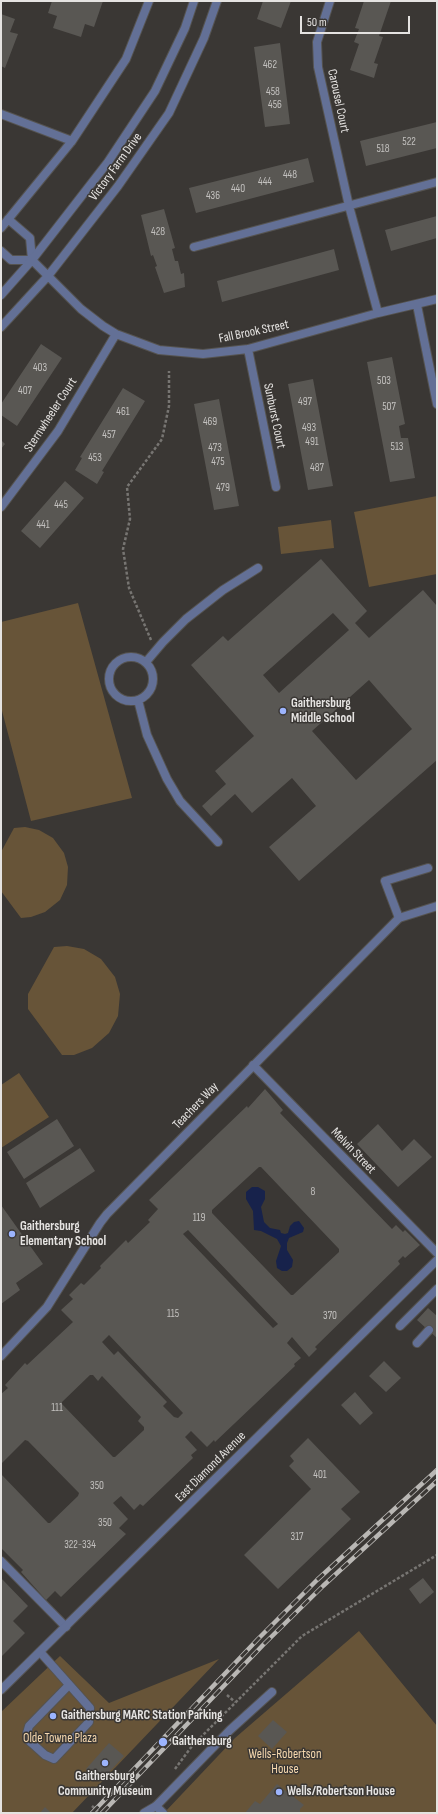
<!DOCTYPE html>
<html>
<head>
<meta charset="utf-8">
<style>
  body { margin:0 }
  #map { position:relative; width:438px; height:1814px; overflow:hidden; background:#3a3734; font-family:"Sofia Sans Condensed",sans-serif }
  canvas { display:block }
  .frame { position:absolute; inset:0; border:2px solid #e5e3e1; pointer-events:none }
  .scale { position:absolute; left:300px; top:16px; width:110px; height:18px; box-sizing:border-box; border:2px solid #e5e3e1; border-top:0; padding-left:5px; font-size:12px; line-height:14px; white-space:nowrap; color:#e5e3e1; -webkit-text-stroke:3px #3a3734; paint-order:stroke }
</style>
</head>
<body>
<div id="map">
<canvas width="438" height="1814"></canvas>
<div class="frame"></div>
<div class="scale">50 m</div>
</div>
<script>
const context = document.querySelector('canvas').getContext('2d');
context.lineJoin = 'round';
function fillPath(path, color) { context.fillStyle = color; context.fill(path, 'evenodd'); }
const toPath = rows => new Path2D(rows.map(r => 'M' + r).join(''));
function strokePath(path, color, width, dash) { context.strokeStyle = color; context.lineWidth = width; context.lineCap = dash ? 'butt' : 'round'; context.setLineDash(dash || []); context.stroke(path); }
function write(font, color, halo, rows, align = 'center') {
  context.font = font + ' "Sofia Sans Condensed",sans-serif'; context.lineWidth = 3; context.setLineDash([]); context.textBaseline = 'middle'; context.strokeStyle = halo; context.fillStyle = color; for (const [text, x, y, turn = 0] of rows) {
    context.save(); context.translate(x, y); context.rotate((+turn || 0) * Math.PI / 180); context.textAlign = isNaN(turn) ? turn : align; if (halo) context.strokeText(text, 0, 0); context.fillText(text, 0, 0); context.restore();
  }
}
const green = toPath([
  [437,496,437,574,369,587,354,512],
  [331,520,334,548,281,554,278,527],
  [78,603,132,798,31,821,1,707,1,622],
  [25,827,39,830,53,838,64,853,68,867,67,885,60,900,45,912,31,917,21,918,1,891,1,852,14,828],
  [67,946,84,949,101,959,115,977,120,994,118,1016,109,1033,92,1048,74,1055,62,1055,28,1009,28,994,54,947],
  [19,1073,49,1117,1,1148,1,1085],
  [359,1631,437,1726,437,1813,164,1813,235,1738],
  [60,1656,109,1703,219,1659,72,1813,1,1813,1,1712]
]);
const water = toPath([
  [252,1187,258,1187,265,1191,265,1199,261,1207,264,1222,270,1228,280,1230,281,1233,285,1234,288,1233,290,1226,294,1222,299,1221,304,1228,303,1232,289,1238,287,1243,287,1250,293,1260,292,1267,287,1271,282,1271,277,1268,276,1261,281,1246,277,1239,261,1231,254,1230,253,1211,246,1199,246,1192]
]);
const building = toPath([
  [52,1,103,1,94,27,85,24,81,37,53,28,57,16,48,13],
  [263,1,291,1,281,28,257,19],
  [364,1,391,1,379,36,383,37,374,63,378,64,374,78,350,70,359,44,354,42,359,29,355,28],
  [1,14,15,19,10,32,18,34,5,68,1,66],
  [280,43,290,124,265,127,254,47],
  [437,122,437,148,366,166,360,141],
  [308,158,314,182,196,213,189,188],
  [164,209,175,248,172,249,175,261,178,261,181,274,184,273,185,287,164,293,155,267,157,266,153,255,151,256,141,215],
  [437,216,437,238,391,251,385,230],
  [334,249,339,270,222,302,217,281],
  [41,344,62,358,17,426,1,415,1,404],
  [392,357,405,424,399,426,401,438,408,438,415,478,390,482,367,362],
  [313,379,333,486,308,490,288,384],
  [123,388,145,401,102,471,104,472,97,484,75,470,82,458,80,457],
  [219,399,239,506,214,510,194,404],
  [1,440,5,444,1,449],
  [65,481,84,498,40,548,21,531],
  [321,559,367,611,355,623,369,638,423,590,437,606,437,760,299,881,269,847,316,806,292,778,252,813,235,794,211,816,202,806,226,784,215,771,254,736,191,665,223,636,228,641],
  [333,613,349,630,279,693,263,675],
  [369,680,412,729,356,780,312,731],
  [265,1089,283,1110,280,1113,392,1229,396,1225,403,1232,405,1230,420,1245,405,1258,403,1256,398,1261,400,1264,315,1347,317,1349,309,1357,292,1337,287,1343,301,1358,294,1364,295,1366,215,1442,214,1440,207,1447,191,1431,185,1437,197,1450,191,1455,193,1458,143,1506,140,1504,134,1510,121,1496,113,1503,128,1519,119,1528,126,1534,61,1597,55,1591,46,1600,21,1572,23,1570,1,1548,1,1474,48,1523,50,1523,78,1496,79,1493,28,1441,25,1440,1,1464,1,1394,8,1388,5,1385,25,1363,27,1365,73,1322,61,1310,73,1299,69,1295,81,1283,84,1285,101,1268,100,1266,126,1240,128,1243,150,1222,148,1220,158,1209,149,1200,247,1106,248,1108],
  [259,1167,261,1167,339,1249,339,1252,293,1295,291,1295,212,1213,212,1210],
  [188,1230,278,1324,273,1328,183,1234],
  [109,1335,183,1413,178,1418,174,1417,163,1406,167,1402,118,1351,114,1355,102,1342],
  [90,1375,93,1375,98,1381,102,1376,141,1417,138,1421,144,1427,144,1430,115,1457,113,1457,62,1404,62,1402],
  [57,1119,74,1146,24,1179,7,1152],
  [378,1124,402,1151,414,1139,432,1157,398,1187,357,1144],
  [80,1148,95,1171,40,1208,26,1183],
  [1,1205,43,1264,16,1283,20,1290,1,1304],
  [428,1308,437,1316,437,1338,417,1320],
  [384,1361,401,1378,386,1392,369,1376],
  [355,1392,373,1413,360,1425,341,1405],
  [308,1438,360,1492,341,1509,351,1519,278,1589,244,1555,311,1489,289,1466,294,1461,290,1456],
  [1,1578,28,1606,13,1621,25,1633,1,1657],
  [423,1578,434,1592,420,1604,409,1589],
  [273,1720,287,1732,272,1749,258,1736],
  [109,1743,124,1756,100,1782,86,1769],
  [277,1784,304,1805,300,1809,300,1813,245,1813,255,1801,260,1804],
  [45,1807,51,1813,40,1813]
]);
const path = toPath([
  [151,640,129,588,123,549,130,519,127,487,162,439,169,406,169,371],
  [227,1695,235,1702],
  [176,1718,187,1728],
  [175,1769,192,1746,302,1636,437,1555],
  [141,1786,151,1796],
  [92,1806,100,1813]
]);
const service = toPath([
  [1,114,72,141],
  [1,228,72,141,126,59,149,1],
  [1,251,11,260,32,260,30,238,8,219],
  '109 679a22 22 0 1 1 44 0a22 22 0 1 1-44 0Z',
  [146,662,163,642,186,619,223,590,258,568],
  [138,700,147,735,167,779,180,801,218,842],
  [399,918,385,881,428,868],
  [400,1326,437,1289],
  [417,1343,429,1330],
  [1,1561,66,1627],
  [41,1653,90,1708,89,1722,54,1759,45,1755,35,1746,28,1740,27,1733,29,1726,69,1685],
  [156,1806,163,1813]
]);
const minor = toPath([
  [330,1,317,42,318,67,349,206,378,313],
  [194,247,437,182],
  [32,260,81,309,103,326,116,334,159,350,203,354,248,349,378,313,437,299],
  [1,295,32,260,108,162,155,91,185,28,194,1],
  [417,305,437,404],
  [1,327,48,276,118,186,169,113,204,38,217,1],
  [248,349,276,487],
  [1,507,58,431,116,334],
  [253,1065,437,1253],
  [1,1356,47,1307,100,1223,107,1214,399,918,437,906],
  [144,1813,156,1806,230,1730,272,1692]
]);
const tertiary = toPath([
  [1,1690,437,1260]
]);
const rail = toPath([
  [92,1813,258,1639,317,1580,437,1470],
  [102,1813,264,1644,323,1586,437,1481]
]);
const markers = [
  [283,711,4,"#9cb4fd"],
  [12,1234,4,"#9cb4fd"],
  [53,1716,4,"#9cb4fd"],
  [163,1742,5,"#9cb4fd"],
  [105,1763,4,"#9cb4fd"],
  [279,1792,4,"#9cb4fd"]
];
const numberNames = [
  ["462",270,65],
  ["458",273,92],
  ["456",275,105],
  ["522",409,142],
  ["518",383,149],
  ["448",290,175],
  ["444",265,182],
  ["440",238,189],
  ["436",213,196],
  ["428",158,232],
  ["403",40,368],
  ["503",384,381],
  ["407",25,391],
  ["497",305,402],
  ["507",389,407],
  ["461",123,412],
  ["469",210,422],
  ["493",309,428],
  ["457",109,435],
  ["491",312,442],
  ["513",397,447],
  ["473",215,448],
  ["453",95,458],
  ["475",218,462],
  ["487",317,468],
  ["479",223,488],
  ["445",61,505],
  ["441",43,525],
  ["8",313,1192],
  ["119",199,1218],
  ["115",173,1314],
  ["370",330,1316],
  ["111",57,1408],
  ["401",320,1475],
  ["350",97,1486],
  ["350",105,1523],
  ["317",297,1537],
  ["322-334",80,1545]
];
const streetNames = [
  ["Carousel Court",338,101,78],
  ["Victory Farm Drive",116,167,-54],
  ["Fall Brook Street",254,332,-12],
  ["Sternwheeler Court",51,415,-57],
  ["Sunburst Court",274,416,78],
  ["Teachers Way",196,1106,-46],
  ["Melvin Street",353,1151,46],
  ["East Diamond Avenue",211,1467,-45]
];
const poiNames = [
  ["Gaithersburg",291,704],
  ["Middle School",291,719],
  ["Gaithersburg",20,1227],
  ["Elementary School",20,1242],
  ["Gaithersburg MARC Station Parking",61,1716],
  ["Gaithersburg",172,1742],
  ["Gaithersburg",105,1777,"center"],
  ["Community Museum",105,1792,"center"],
  ["Wells/Robertson House",287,1792]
];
const parkNames = [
  ["Olde Towne Plaza",60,1739],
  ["Wells-Robertson",285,1755],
  ["House",285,1770]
];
fillPath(green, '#675438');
fillPath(water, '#17224b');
fillPath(building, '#595753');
strokePath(service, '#555350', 10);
strokePath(minor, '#555350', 10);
strokePath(tertiary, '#555350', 10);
strokePath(path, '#777572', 2.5, [3, 2]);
strokePath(service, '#637096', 8);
strokePath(minor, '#637096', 8);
strokePath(tertiary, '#637096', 8);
strokePath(rail, '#b9b7b4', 4.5);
strokePath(rail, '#3a3734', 3, [9]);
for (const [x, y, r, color] of markers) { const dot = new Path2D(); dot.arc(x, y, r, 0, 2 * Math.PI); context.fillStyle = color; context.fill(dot); strokePath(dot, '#3a3734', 1.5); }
write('11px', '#c2c0be', null, numberNames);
write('13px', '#e5e3e1', '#3a3734', streetNames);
write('bold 13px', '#e5e3e1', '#3a3734', poiNames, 'left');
write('13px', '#f7d9af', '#3a3734', parkNames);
</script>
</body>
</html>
